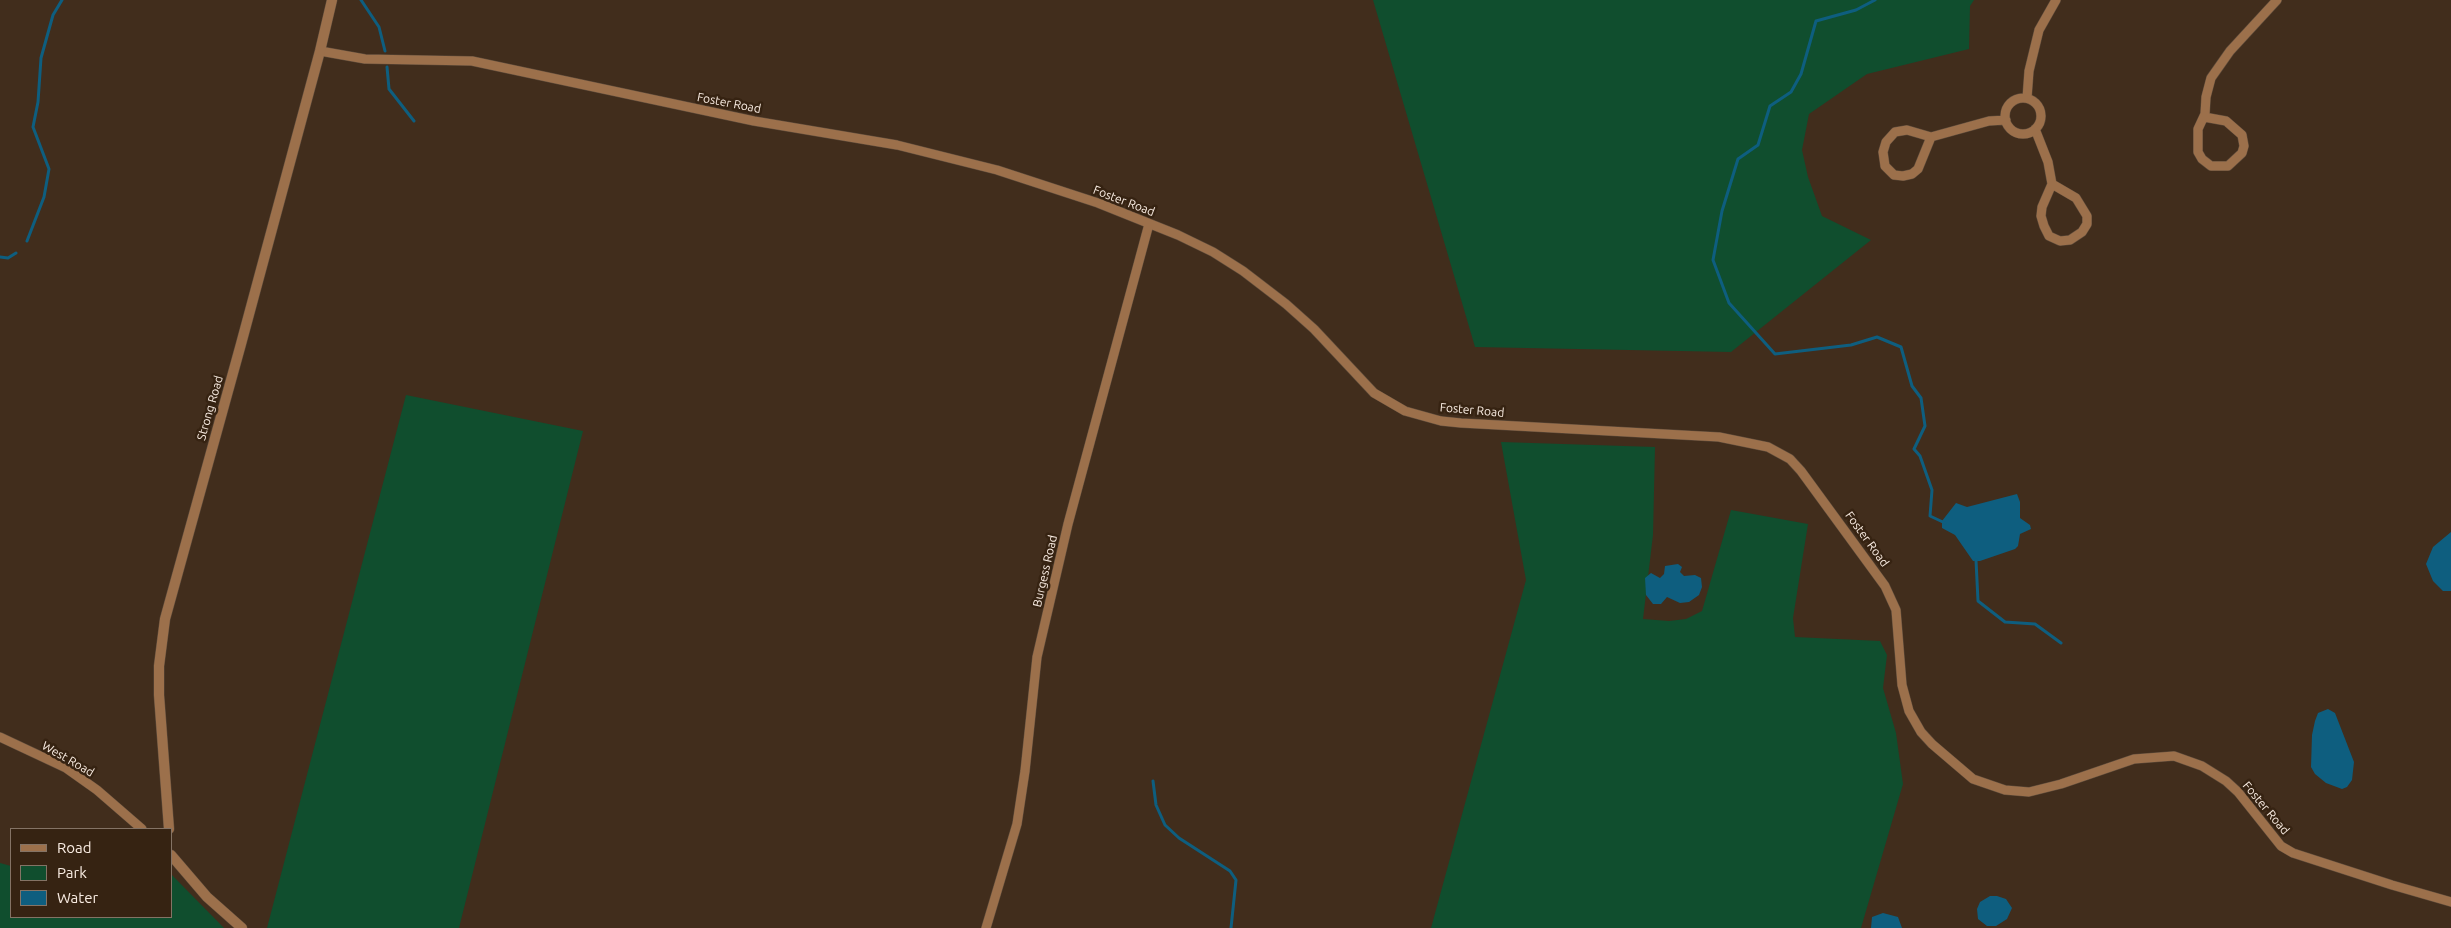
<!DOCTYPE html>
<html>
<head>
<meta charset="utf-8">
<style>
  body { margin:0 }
  #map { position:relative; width:2451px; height:928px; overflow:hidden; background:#412d1c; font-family:Ubuntu,sans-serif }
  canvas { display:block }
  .legend { position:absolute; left:10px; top:828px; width:162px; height:90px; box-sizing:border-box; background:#362312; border:1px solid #847365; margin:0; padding:6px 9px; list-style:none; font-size:15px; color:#f9ece2 }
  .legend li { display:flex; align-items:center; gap:10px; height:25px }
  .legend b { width:25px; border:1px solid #847365 }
</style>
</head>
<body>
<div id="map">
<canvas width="2451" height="928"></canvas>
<ul class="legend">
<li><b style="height:6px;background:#9c704b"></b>Road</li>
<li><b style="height:14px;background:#104e2e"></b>Park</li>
<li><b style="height:14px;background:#0e5e7f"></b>Water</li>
</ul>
</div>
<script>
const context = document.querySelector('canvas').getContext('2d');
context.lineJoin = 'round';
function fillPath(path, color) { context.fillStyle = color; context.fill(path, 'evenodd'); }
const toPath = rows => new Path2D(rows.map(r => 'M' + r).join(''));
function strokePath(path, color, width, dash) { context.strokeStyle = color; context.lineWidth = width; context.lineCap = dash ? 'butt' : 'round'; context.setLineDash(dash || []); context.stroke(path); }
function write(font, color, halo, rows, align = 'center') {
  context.font = font + ' Ubuntu,sans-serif'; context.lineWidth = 5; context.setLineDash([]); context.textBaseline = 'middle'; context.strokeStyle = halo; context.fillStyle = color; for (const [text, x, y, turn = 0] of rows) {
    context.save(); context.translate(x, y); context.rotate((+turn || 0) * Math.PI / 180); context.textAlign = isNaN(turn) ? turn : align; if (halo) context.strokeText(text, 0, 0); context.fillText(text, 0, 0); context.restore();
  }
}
const green = toPath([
  [1373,0,1974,0,1970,6,1969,49,1867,74,1809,114,1802,150,1808,177,1822,216,1871,240,1731,352,1475,347],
  [406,395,583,431,459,928,267,928],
  [1501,442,1655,447,1653,535,1643,619,1669,621,1686,619,1702,611,1731,510,1808,524,1793,618,1795,637,1880,641,1887,655,1883,688,1896,733,1903,784,1861,928,1431,928,1526,580],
  [0,863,11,866,11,917,171,917,171,874,224,928,0,928]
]);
const water = toPath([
  [2017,494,2020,502,2020,518,2030,525,2031,529,2020,534,2018,546,2015,549,1980,561,1973,561,1955,535,1942,528,1942,521,1956,503,1967,507],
  [2451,532,2451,591,2443,591,2433,581,2426,564,2433,547],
  [1678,564,1682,567,1680,572,1684,576,1695,575,1701,578,1702,587,1699,595,1689,602,1680,603,1667,597,1661,604,1653,604,1646,595,1645,578,1651,573,1660,578,1664,574,1665,566],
  [2328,709,2335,713,2354,762,2352,780,2347,787,2342,789,2326,783,2315,774,2311,767,2312,735,2315,721,2318,713],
  [1990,896,1997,896,2006,899,2012,908,2007,919,1996,926,1987,926,1978,919,1977,909,1980,902],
  [1883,913,1898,917,1902,928,1871,928,1872,917]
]);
const stream = toPath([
  [361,0,379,27,385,51],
  [1875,0,1856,10,1816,21,1801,74,1791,92,1770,106,1758,145,1738,159,1722,211,1713,260,1729,303,1775,354,1851,345,1877,337,1901,347,1912,386,1921,398,1925,426,1914,449,1920,456,1932,490,1930,516,1945,523],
  [387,67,389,89,414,121],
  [27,241,44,197,49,169,33,127,38,102,41,58,53,15,62,0],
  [0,257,8,258,16,253],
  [1976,560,1978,601,2005,622,2035,624,2061,643],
  [1153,781,1156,805,1165,825,1179,838,1230,871,1236,880,1231,928]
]);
const minor = toPath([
  [320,51,365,59,472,61,754,121,897,145,997,170,1098,203,1178,235,1213,252,1243,271,1286,304,1314,329,1374,393,1405,411,1441,421,1461,423,1719,437,1768,447,1790,459,1801,471,1885,586,1896,610,1902,685,1909,711,1921,732,1932,744,1973,779,2005,790,2029,792,2061,784,2134,759,2174,756,2202,766,2226,781,2238,792,2281,846,2293,853,2392,885,2451,902],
  [2027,98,2029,71,2039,30,2056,0],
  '2005 116a18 18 0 1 1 36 0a18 18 0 1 1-36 0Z',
  [2204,117,2226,121,2242,135,2244,146,2242,153,2228,166,2211,166,2202,159,2198,152,2198,129,2205,114,2206,97,2211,78,2230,51,2277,0],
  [2035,129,2048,162,2052,184,2042,207,2041,216,2044,226,2049,236,2060,241,2070,240,2082,232,2087,224,2087,216,2076,198,2052,184],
  [1931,137,1907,130,1895,132,1886,142,1883,152,1885,166,1894,175,1903,176,1912,174,1918,169,1931,137,1989,121,2006,120],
  [0,737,66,768,97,790,142,829],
  [986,928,1017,824,1025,771,1037,657,1068,524,1149,224]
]);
const tertiary = toPath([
  [169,829,159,695,159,666,165,619,241,344,320,51,332,0],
  [171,855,207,897,242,928]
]);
const streetNames = [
  ["Foster Road",729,103,11],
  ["Foster Road",1124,201,21],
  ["Strong Road",210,408,-74],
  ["Foster Road",1472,410,5],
  ["Foster Road",1867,539,54],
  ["Burgess Road",1045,571,-77],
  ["West Road",68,759,30],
  ["Foster Road",2266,808,50]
];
fillPath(green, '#104e2e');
fillPath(water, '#0e5e7f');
strokePath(stream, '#0e5e7f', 3);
strokePath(minor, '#5e4c3c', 10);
strokePath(tertiary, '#5e4c3c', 11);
strokePath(minor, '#9c704b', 9);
strokePath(tertiary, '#9c704b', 10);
write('12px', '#f9ece2', '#362312', streetNames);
</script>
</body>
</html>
